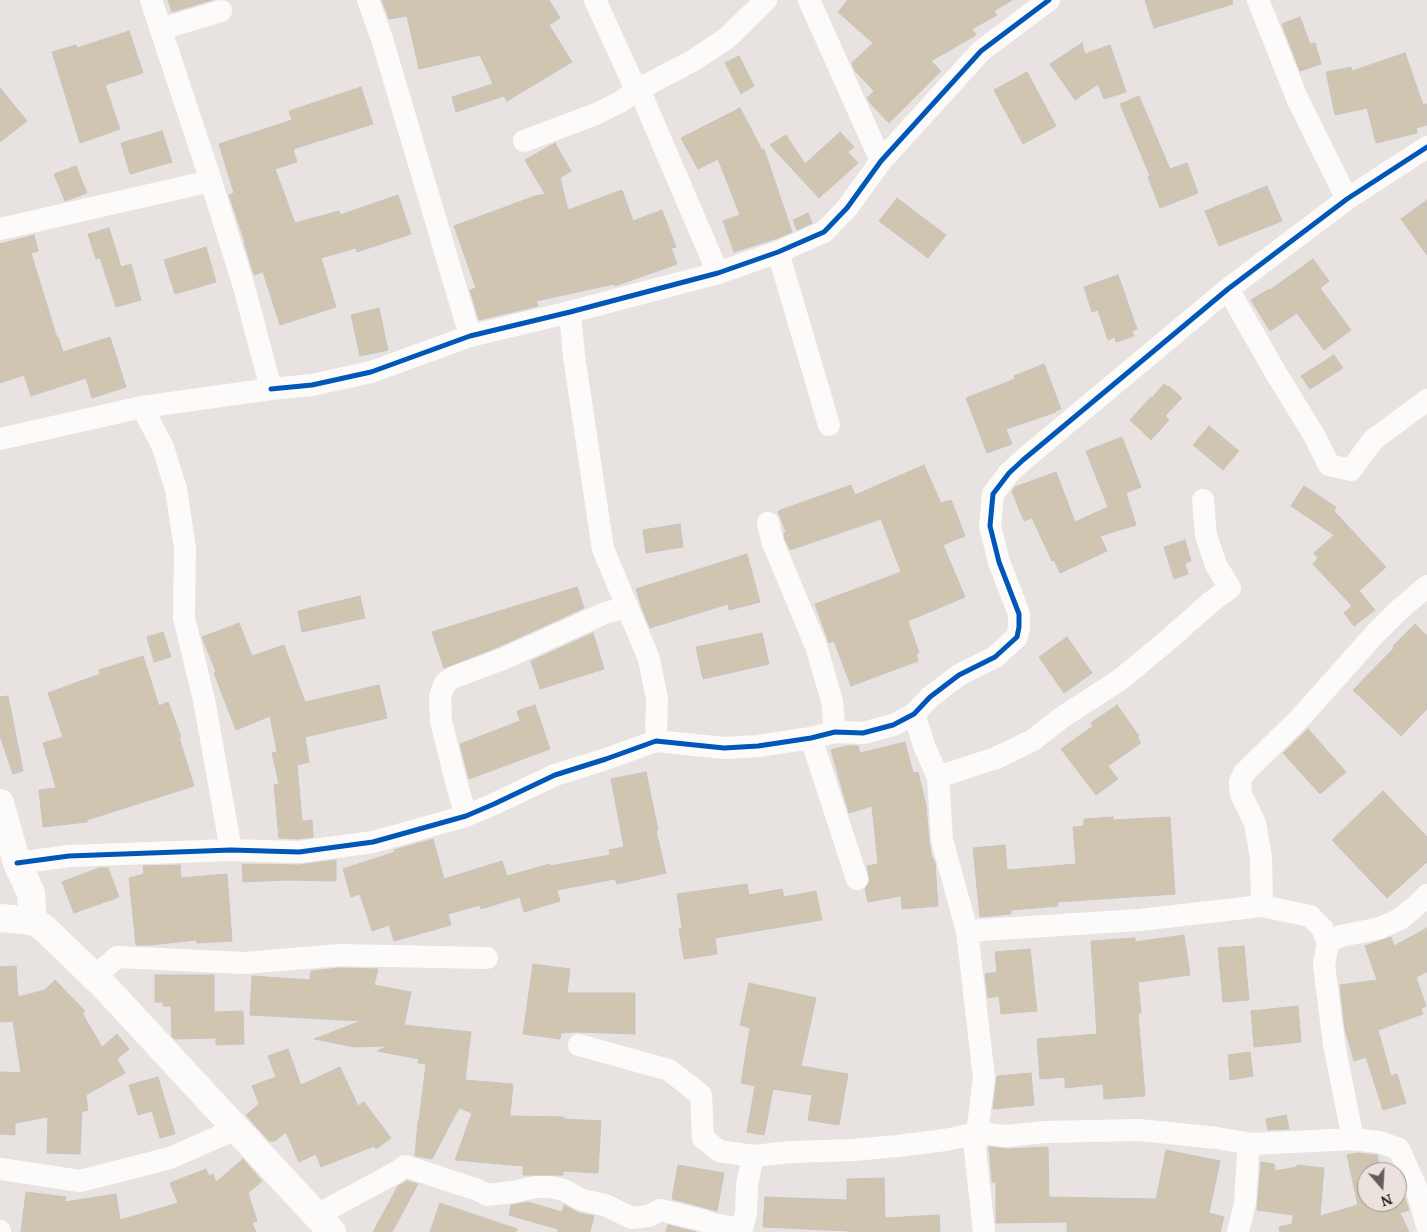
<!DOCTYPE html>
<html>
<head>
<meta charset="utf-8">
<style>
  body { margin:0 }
  #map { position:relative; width:1427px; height:1232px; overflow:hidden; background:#e8e3e0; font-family:"Noto Serif",serif }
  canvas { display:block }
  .north { position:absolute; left:1357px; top:1162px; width:50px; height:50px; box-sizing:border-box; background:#ebe2dd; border:1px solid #97908d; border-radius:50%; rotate:161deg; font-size:14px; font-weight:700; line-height:20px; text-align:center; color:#191614 }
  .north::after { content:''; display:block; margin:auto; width:18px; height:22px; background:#615e5b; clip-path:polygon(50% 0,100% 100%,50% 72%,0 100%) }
</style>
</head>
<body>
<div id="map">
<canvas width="1427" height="1232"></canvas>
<div class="north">N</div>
</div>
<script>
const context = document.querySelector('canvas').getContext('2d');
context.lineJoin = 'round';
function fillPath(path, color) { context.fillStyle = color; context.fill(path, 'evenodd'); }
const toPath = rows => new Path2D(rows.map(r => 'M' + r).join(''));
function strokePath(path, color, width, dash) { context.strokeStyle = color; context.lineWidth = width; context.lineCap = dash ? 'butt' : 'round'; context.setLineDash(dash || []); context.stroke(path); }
const building = toPath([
  [168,0,212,0,172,12,168,0],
  [382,0,549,0,560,18,549,25,572,62,507,101,504,96,456,112,452,97,493,84,480,55,419,69,407,16,389,19,382,0],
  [848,0,1012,0,994,11,997,15,972,29,976,35,931,61,941,71,889,123,870,103,867,98,874,91,855,71,852,63,873,43,838,12,848,0],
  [1145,0,1232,0,1233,4,1154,28,1145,0],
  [1300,17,1310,44,1315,43,1321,64,1300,71,1282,24,1300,17],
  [129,31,143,73,105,85,120,129,80,143,52,52,76,45,77,48,129,31],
  [1082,43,1085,54,1110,45,1126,92,1104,99,1098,84,1075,100,1050,64,1082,43],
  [1405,53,1423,105,1427,104,1427,125,1416,128,1417,133,1376,143,1367,108,1335,115,1326,72,1351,67,1352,71,1405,53],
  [739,56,754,86,741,94,725,63,739,56],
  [1027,72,1056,126,1023,144,994,90,1027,72],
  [361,87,373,124,293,149,297,162,275,169,295,223,339,211,340,215,398,195,411,234,357,252,356,248,321,258,336,307,280,325,263,272,254,275,244,242,245,242,229,195,234,193,219,144,292,120,289,111,361,87],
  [0,88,27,121,0,142,0,88],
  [1139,96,1170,169,1187,163,1198,193,1160,208,1148,177,1150,176,1120,104,1139,96],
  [740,108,762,150,764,149,792,232,778,238,734,252,723,221,740,215,718,159,698,169,681,138,740,108],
  [162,131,172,162,130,174,121,143,162,131],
  [840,132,854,147,848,152,858,163,819,198,770,145,786,135,805,164,840,132],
  [555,143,571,171,560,178,568,210,622,190,633,221,662,210,676,247,671,248,677,264,615,286,614,284,536,301,538,306,479,320,470,290,476,288,454,226,535,196,545,194,525,160,555,143],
  [76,166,87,193,65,201,54,174,76,166],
  [1267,186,1282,221,1219,246,1205,211,1267,186],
  [897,198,946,235,928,258,879,221,897,198],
  [1427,200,1427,255,1401,219,1427,200],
  [808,213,812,223,797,230,793,220,808,213],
  [109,228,121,267,131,264,141,300,116,307,100,258,96,259,88,234,109,228],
  [34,235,38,251,31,253,57,338,58,337,63,352,110,337,126,387,92,398,86,378,31,396,24,375,0,383,0,244,34,235],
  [206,247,216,282,175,294,164,260,206,247],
  [1313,259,1329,281,1320,288,1351,330,1324,350,1297,313,1270,331,1251,300,1269,289,1270,290,1313,259],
  [1118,275,1137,329,1132,331,1134,336,1116,342,1115,337,1108,340,1098,310,1092,312,1084,287,1118,275],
  [379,308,388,350,360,356,351,315,379,308],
  [1334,355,1343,368,1310,389,1301,376,1334,355],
  [1044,364,1061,409,1055,411,1056,412,1006,429,1012,444,987,453,966,398,1015,379,1014,376,1044,364],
  [1164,384,1168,387,1169,386,1182,398,1165,416,1169,420,1151,440,1130,420,1151,397,1152,398,1164,384],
  [1209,426,1239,451,1223,470,1193,445,1209,426],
  [1122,437,1141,487,1126,493,1136,525,1100,536,1107,551,1060,573,1054,560,1052,561,1032,518,1024,521,1012,491,1015,487,1056,472,1075,522,1108,507,1086,451,1122,437],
  [924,465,941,503,951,500,965,536,943,545,965,597,908,621,919,653,916,654,918,661,851,686,834,641,829,643,815,604,901,572,881,519,790,550,785,539,784,533,786,532,778,511,851,485,855,495,924,465],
  [1304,486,1336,507,1334,511,1386,567,1359,591,1375,610,1354,626,1344,613,1352,606,1313,564,1318,558,1314,553,1334,535,1291,506,1304,486],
  [680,524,683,547,646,553,643,530,680,524],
  [1185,540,1191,561,1185,563,1188,574,1174,579,1164,547,1185,540],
  [747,554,760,602,729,610,728,604,650,628,642,608,636,589,747,554],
  [577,587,584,608,498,647,444,668,432,632,577,587],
  [360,596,365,618,302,632,298,611,360,596],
  [239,623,252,656,284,645,305,702,379,685,387,718,305,737,309,762,297,765,302,821,312,820,313,837,298,839,279,838,274,785,279,784,272,753,277,752,270,716,236,730,214,673,216,672,202,637,239,623],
  [1415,624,1427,636,1427,709,1401,736,1353,690,1394,648,1393,646,1415,624],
  [163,632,171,657,154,662,147,637,163,632],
  [593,633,604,669,540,689,531,661,593,633],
  [762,633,769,664,703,679,696,647,762,633],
  [1067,637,1092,673,1064,693,1039,657,1067,637],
  [143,656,159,706,168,702,181,737,179,737,194,786,87,820,87,822,43,827,39,790,56,788,43,743,63,737,48,693,100,674,99,670,143,656],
  [8,696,23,771,13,774,0,736,0,697,8,696],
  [535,705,550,749,469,779,460,744,520,721,517,711,535,705],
  [1117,705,1139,736,1137,737,1141,743,1108,766,1118,779,1096,795,1061,749,1093,726,1091,723,1117,705],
  [1308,729,1346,772,1320,794,1283,753,1308,729],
  [905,742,913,773,918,772,926,805,929,841,932,858,933,858,935,863,938,906,902,909,901,896,868,902,865,889,870,881,867,866,878,864,872,806,849,813,831,750,847,746,858,746,860,753,905,742],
  [646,772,658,830,656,831,666,873,617,884,615,879,557,890,560,901,524,912,520,897,481,909,480,905,448,914,451,925,394,941,389,925,372,931,360,894,351,897,343,869,395,852,394,850,433,839,444,879,502,861,507,876,550,864,550,866,610,855,609,850,624,847,611,779,646,772],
  [1383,791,1427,837,1427,862,1387,898,1332,840,1383,791],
  [1113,817,1113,820,1170,817,1175,894,1057,902,1058,906,1011,910,1011,914,980,917,973,848,1005,845,1007,870,1076,864,1073,827,1084,826,1084,819,1113,817],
  [336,860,336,881,286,880,243,882,242,864,299,865,336,860],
  [180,865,181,878,227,874,232,941,197,943,197,940,149,945,136,945,129,878,144,874,143,866,180,865],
  [99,868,108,868,119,897,74,913,62,882,99,868],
  [747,884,749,895,782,889,784,897,816,891,822,920,715,938,717,954,684,959,679,929,682,928,677,894,747,884],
  [1427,928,1427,972,1416,977,1426,1006,1421,1008,1423,1014,1378,1030,1391,1076,1397,1074,1406,1103,1383,1110,1366,1057,1354,1061,1345,1029,1340,985,1377,980,1365,946,1391,937,1394,946,1427,928],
  [1184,935,1190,975,1138,982,1141,1013,1138,1014,1145,1096,1104,1099,1103,1084,1065,1088,1065,1077,1040,1079,1037,1039,1097,1034,1091,941,1135,938,1135,942,1184,935],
  [1244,946,1249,1000,1223,1002,1218,948,1244,946],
  [1030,949,1037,1011,1001,1014,999,996,988,998,985,974,997,972,995,952,1030,949],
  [533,964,570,969,567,993,635,993,635,1034,576,1032,561,1033,560,1039,523,1034,533,964],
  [16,966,18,997,45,990,55,980,85,1011,82,1013,102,1047,117,1034,129,1049,117,1059,125,1073,86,1095,88,1110,82,1112,80,1154,47,1153,48,1117,15,1123,15,1135,0,1134,0,1072,21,1073,13,1021,0,1022,0,967,16,966],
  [339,968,378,969,374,985,411,992,404,1025,471,1032,465,1080,513,1084,510,1116,564,1117,564,1119,601,1121,598,1173,563,1171,563,1175,523,1175,523,1166,455,1160,472,1113,459,1108,432,1159,415,1156,418,1121,419,1121,426,1064,418,1063,419,1059,377,1051,387,1046,355,1047,314,1039,361,1021,250,1015,252,976,310,980,311,971,339,968],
  [155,975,214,975,214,1012,243,1011,244,1044,216,1045,216,1038,175,1039,172,1037,171,1006,163,1006,163,1002,155,1002,155,975],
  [749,983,816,998,801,1066,848,1074,839,1125,808,1120,812,1095,773,1089,764,1135,747,1132,755,1086,741,1083,750,1028,740,1025,749,983],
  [1298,1006,1301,1042,1254,1047,1251,1011,1298,1006],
  [288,1049,301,1085,340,1067,358,1106,364,1102,391,1138,376,1149,374,1146,321,1167,316,1154,299,1162,286,1132,275,1141,269,1141,246,1115,259,1104,252,1086,276,1077,268,1056,288,1049],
  [1250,1052,1253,1076,1230,1080,1228,1055,1250,1052],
  [1031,1073,1034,1105,993,1109,997,1076,1031,1073],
  [158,1077,175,1134,160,1138,152,1111,138,1115,129,1085,158,1077],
  [1286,1115,1289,1129,1268,1130,1266,1119,1286,1115],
  [989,1147,1008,1149,1048,1147,1049,1197,1156,1199,1166,1150,1220,1161,1209,1213,1224,1217,1220,1232,1067,1232,1067,1222,996,1223,996,1182,992,1182,989,1147],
  [1357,1153,1377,1155,1381,1172,1367,1172,1367,1202,1397,1202,1397,1191,1402,1189,1409,1210,1400,1213,1409,1232,1280,1232,1279,1227,1292,1224,1293,1215,1257,1210,1261,1162,1274,1164,1275,1171,1297,1167,1297,1165,1324,1168,1320,1216,1358,1205,1347,1155,1357,1153],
  [243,1159,262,1181,248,1193,257,1221,252,1223,256,1232,21,1232,26,1192,66,1197,65,1202,116,1194,120,1220,178,1203,170,1183,206,1169,209,1176,213,1174,216,1182,243,1159],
  [678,1165,724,1173,717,1211,672,1199,678,1165],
  [884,1178,885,1218,939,1215,940,1232,848,1232,848,1231,763,1227,765,1197,847,1200,847,1179,884,1178],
  [407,1181,418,1184,392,1232,373,1232,398,1186,407,1181],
  [528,1202,562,1212,564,1205,579,1213,594,1216,590,1232,558,1232,558,1229,509,1215,511,1205,528,1202],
  [440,1203,517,1229,516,1232,430,1232,440,1203],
  [668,1225,696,1232,666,1232,668,1225]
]);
const minor = toPath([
  [368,0,382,39,470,336],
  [809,0,881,161],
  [1258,0,1297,98,1347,199],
  [161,29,221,11],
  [524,141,596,114,620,102,639,89,633,83,595,0],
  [0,229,211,181],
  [778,252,829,425],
  [718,273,639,89,694,60,727,38,766,0],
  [1228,289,1277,375,1314,435,1329,465,1351,470,1373,440,1427,400],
  [570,312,574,356,603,549,649,659,657,699,656,741],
  [271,389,312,385,371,372,470,336,570,312,718,273,778,252,824,232,847,208,881,161,981,51,1049,0],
  [142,407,163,447,169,467,176,489,185,548,184,618,204,700,231,850],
  [0,439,142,407,271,389,244,287,211,181,151,0],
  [768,523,773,543,816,646,832,701,835,732],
  [914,714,925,748,938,777,942,840,967,931,984,1078,975,1150,984,1232],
  [811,738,857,879],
  [938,777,996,758,1033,740,1061,718,1121,679,1168,640,1211,602,1230,588,1216,565,1206,535,1203,500],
  [466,816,455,778,441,721,440,697,445,683,452,678,503,659,605,613,627,607],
  [17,863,69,856,231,850,299,852,373,842,466,816,494,804,555,775,606,759,656,741,724,748,758,746,811,738,835,732,863,733,893,725,914,714,930,697,959,675,995,657,1017,637,1019,627,1019,614,999,562,990,526,993,494,1009,473,1023,460,1228,289,1347,199,1427,147],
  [1262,906,1261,858,1255,823,1241,794,1240,782,1244,773,1301,717,1374,635,1399,610,1427,586],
  [967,931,1139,920,1262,906,1310,916,1322,928,1328,942],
  [94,977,117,957,245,963,339,955,487,958],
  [579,1045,669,1070,701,1095,703,1138,719,1151,753,1156],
  [1353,1139,1334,1044,1324,965,1328,942,1341,936,1380,928,1400,919,1417,905,1427,895],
  [0,1169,80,1181,170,1158,236,1129],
  [317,1215,397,1172,405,1166,478,1190,487,1195,513,1192,536,1187,550,1187,564,1190,582,1200,605,1205,632,1218,649,1216,660,1210,702,1220,713,1224,741,1229],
  [0,1231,0,1232],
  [741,1232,746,1213,747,1185,753,1156,792,1152,854,1150,897,1146,945,1140,978,1133,1007,1136,1044,1132,1139,1130,1217,1138,1252,1144,1353,1139,1379,1142,1399,1149,1416,1187,1427,1226],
  [1238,1232,1245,1203,1248,1155,1252,1144]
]);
const tertiary = toPath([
  [0,803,17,863,31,893,33,921,44,928,104,986,332,1232],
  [0,918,33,921]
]);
const cycleway = toPath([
  [271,389,312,385,371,372,470,336,570,312,718,273,778,252,824,232,847,208,881,161,981,51,1049,0],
  [17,863,69,856,231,850,299,852,373,842,466,816,494,804,555,775,606,759,656,741,724,748,758,746,811,738,835,732,863,733,893,725,914,714,930,697,959,675,995,657,1017,637,1019,627,1019,614,999,562,990,526,993,494,1009,473,1023,460,1228,289,1347,199,1427,147]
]);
fillPath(building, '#d0c5b0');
strokePath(building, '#c7c4c1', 1);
strokePath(minor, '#fcfbfa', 22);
strokePath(tertiary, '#fcfbfa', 28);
strokePath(cycleway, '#0057b8', 5);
</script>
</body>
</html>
